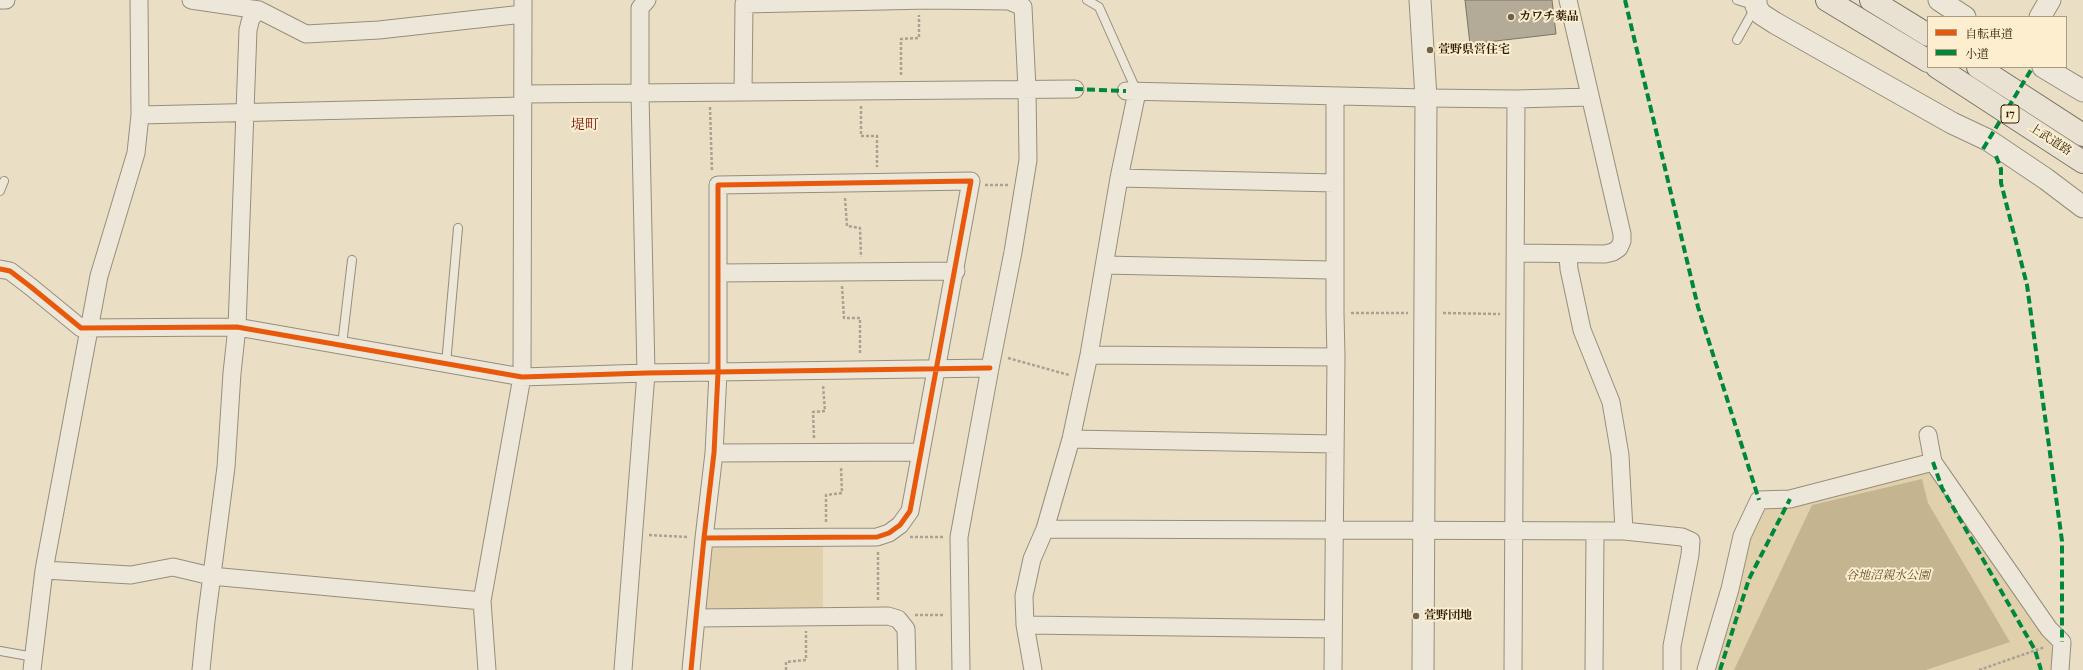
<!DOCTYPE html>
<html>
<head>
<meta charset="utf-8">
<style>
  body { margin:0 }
  #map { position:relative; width:2083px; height:670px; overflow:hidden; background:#eadfc4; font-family:"IM FELL French Canon","Noto Serif JP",serif }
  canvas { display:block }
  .legend { position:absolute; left:1927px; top:16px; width:140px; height:52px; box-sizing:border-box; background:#fceece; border:1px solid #a99b80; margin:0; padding:5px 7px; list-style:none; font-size:12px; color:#2d1e0a }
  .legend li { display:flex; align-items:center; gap:8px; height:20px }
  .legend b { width:20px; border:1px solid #a99b80 }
</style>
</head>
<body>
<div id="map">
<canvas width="2083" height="670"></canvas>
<ul class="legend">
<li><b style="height:5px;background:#e8590c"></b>自転車道</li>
<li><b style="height:5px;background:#00873e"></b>小道</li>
</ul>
</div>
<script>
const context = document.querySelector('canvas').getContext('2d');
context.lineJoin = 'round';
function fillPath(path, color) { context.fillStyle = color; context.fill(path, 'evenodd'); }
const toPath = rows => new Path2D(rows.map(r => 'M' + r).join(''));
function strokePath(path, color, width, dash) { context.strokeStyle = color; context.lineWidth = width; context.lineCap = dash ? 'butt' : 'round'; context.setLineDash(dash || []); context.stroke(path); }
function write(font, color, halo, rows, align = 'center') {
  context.font = font + ' "IM FELL French Canon","Noto Serif JP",serif'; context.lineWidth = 4; context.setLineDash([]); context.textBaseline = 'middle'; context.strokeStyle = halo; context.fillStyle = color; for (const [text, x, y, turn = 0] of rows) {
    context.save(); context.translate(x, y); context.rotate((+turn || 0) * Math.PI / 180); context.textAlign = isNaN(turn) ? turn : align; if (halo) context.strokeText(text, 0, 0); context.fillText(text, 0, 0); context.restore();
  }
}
const green = toPath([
  [1918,470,1929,472,1939,483,2050,639,2054,661,2054,670,1710,670,1749,537,1765,507],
  [823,542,823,614,710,614,702,603,707,549,716,543]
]);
const water = toPath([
  [1922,479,1928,503,2010,642,1926,670,1734,670,1812,505]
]);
const building = toPath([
  [1465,0,1552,0,1556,34,1470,44,1465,0]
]);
const path = toPath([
  [901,75,901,39,919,38,919,15],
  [861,106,861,136,877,136,877,167],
  [710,107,712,172],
  [985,185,1008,185],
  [845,198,847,226,860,228,861,257],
  [842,286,844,318,860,318,860,355],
  [1351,313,1408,313],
  [1443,313,1500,314],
  [1008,358,1069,375],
  [814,438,813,412,825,411,823,385],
  [826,522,826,495,842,493,841,467],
  [649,535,688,537],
  [910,537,945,537],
  [878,552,878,601],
  [915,615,944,615],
  [786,670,786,662,806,660,806,631],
  [1979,670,2045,647]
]);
const service = toPath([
  [1087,0,1099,7,1137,92],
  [1737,40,1756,6,1737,0],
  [0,191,4,181],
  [342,345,352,260],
  [446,364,458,228],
  [0,651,34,657]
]);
const minor = toPath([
  [0,0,6,0],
  [191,0,259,10,306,34,379,30,523,14],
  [1126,91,1426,98,1516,99,1590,97],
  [743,92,744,4,929,0,1009,1,1023,7,1027,89,1028,160,1013,252,990,368,959,537,961,670],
  [523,94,1075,89],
  [140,115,522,106],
  [1119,178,1335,183],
  [1516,253,1605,254,1613,252,1619,248,1622,241,1622,234,1568,0],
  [1568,255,1569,269,1582,330,1611,402,1620,455,1624,531],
  [1104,265,1329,270],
  [0,269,10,271,31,287,81,328,237,327,522,377,646,373,990,368],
  [718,273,956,271],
  [1089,355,1336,357],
  [1928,435,1933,462,2049,629,2062,642,2060,670],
  [1071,439,1335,444],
  [714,453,920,452],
  [1045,529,1624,531,1682,537,1691,541,1690,555,1672,646,1672,670],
  [44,570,131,575,173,567,211,576,482,601],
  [696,618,888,616,898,619,906,629,907,670],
  [1025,625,1333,629],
  [32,670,44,570,99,276,136,153,140,115,139,0],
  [201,670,206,621,226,467,232,373,237,327,248,30,251,18,259,10],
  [487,670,482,601,522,377,523,0],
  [623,670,646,373,640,93,640,8,647,0],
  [691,670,696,618,704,538,714,453,718,373,718,185,971,181,910,511,900,525,889,533,877,537,704,538],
  [1033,670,1025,625,1024,596,1032,559,1045,529,1071,439,1089,355,1119,178,1137,92],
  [1333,670,1336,357,1335,313,1335,96],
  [1513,670,1516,99],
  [1594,670,1595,531],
  [1706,670,1730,589,1742,536,1759,500,1790,499,1933,462]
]);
const tertiary = toPath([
  [1420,0,1426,98,1423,670],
  [1756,0,1756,6,1761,14,1775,23,1952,123,1988,140,2046,179,2083,207],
  [1939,0,1965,17],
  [2040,17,2050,0],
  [2043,67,2083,91]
]);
const trunk = toPath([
  [1827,0,1928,61],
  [1871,0,1928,35],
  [1937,67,2083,162],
  [1978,67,2083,135]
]);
const quiet = toPath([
  [1625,0,1698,307,1759,500],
  [1075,89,1126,91],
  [1983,149,2031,70],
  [1996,156,2001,169,2001,183,2027,285,2062,541,2062,642],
  [1933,462,1942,488,2035,650,2041,670],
  [1720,670,1749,579,1790,499]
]);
const cycleway = toPath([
  [0,269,10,271,31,287,81,328,237,327,522,377,646,373,990,368],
  [691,670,696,618,704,538,714,453,718,373,718,185,971,181,910,511,900,525,889,533,877,537,704,538]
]);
const markers = [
  [1511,17,4,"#6f624b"],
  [1430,50,4,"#6f624b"],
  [1416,616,4,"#6f624b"]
];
const shields = [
  [2010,114,18]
];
const shieldNames = [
  ["17",2010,114]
];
const poiNames = [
  ["カワチ薬品",1519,17],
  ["萱野県営住宅",1438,50],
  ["萱野団地",1424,616]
];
const streetNames = [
  ["上武道路",2050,140,33]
];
const parkNames = [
  ["谷地沼親水公園",1888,576]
];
const quarterNames = [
  ["堤町",585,126]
];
fillPath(green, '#e0d0ab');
fillPath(water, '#c4b490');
fillPath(building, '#b3ab98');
strokePath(building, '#7c7464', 1);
strokePath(service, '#968e7c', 10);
strokePath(minor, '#968e7c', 19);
strokePath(tertiary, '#968e7c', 23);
strokePath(trunk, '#7c7464', 24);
strokePath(path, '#a8a295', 2.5, [3, 2]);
strokePath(service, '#ede7d9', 8);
strokePath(minor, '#ede7d9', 17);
strokePath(tertiary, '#ede7d9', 21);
strokePath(trunk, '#e9e2d3', 22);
strokePath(quiet, '#00873e', 4, [8, 4]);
strokePath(cycleway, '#e8590c', 5);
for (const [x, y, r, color] of markers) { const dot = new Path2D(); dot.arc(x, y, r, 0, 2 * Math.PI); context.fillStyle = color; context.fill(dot); strokePath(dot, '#fceece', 1.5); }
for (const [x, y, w] of shields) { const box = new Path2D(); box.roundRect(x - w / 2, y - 9, w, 18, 3); context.fillStyle = '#fceece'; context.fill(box); strokePath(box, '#2d1e0a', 1); }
write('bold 11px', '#2d1e0a', null, shieldNames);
write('bold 12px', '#2d1e0a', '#fceece', poiNames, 'left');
write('12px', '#2d1e0a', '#fceece', streetNames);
write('italic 12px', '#605034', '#fceece', parkNames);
write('14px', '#7a1f14', '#fceece', quarterNames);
</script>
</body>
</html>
